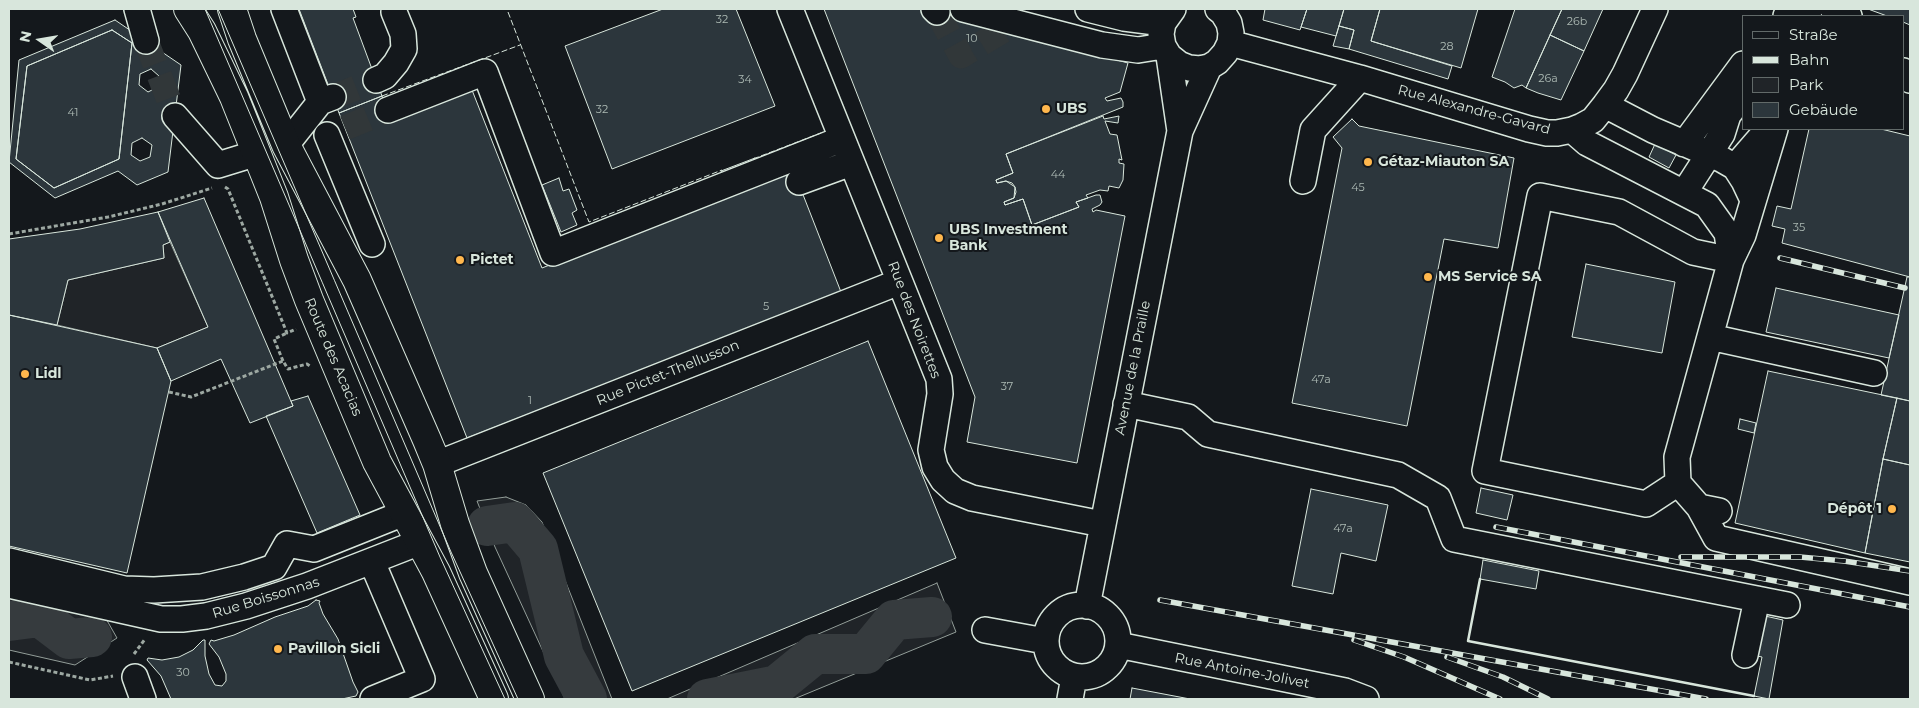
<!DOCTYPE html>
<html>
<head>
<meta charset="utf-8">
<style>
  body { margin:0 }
  #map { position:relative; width:1919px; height:708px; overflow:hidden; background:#14181c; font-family:Montserrat,sans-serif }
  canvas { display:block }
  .frame { position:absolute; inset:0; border:10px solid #d8e6dc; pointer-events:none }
  .legend { position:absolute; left:1742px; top:15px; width:162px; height:115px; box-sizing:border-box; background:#14181c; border:1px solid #626a69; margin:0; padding:6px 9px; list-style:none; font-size:15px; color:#d8e6dc }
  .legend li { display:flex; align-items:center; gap:10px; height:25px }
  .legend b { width:25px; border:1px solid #626a69 }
  .north { position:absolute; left:15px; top:15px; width:50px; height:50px; -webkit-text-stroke:4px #14181c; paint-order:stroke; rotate:283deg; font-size:14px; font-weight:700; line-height:20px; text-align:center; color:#d8e6dc }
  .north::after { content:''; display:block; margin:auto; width:18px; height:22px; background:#d8e6dc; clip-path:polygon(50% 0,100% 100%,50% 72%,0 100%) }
</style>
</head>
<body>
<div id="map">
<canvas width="1919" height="708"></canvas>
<div class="frame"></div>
<ul class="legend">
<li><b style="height:6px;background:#14181c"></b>Straße</li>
<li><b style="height:6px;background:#d8e6dc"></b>Bahn</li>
<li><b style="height:14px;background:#202428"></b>Park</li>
<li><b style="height:14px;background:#2c363c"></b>Gebäude</li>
</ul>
<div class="north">N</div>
</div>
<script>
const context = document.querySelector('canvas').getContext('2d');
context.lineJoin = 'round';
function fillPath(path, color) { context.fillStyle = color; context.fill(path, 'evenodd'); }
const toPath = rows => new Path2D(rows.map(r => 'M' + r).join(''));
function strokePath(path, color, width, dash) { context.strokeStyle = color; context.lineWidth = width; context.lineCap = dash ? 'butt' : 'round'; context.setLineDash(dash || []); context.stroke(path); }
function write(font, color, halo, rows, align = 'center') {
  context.font = font + ' Montserrat,sans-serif'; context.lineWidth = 4; context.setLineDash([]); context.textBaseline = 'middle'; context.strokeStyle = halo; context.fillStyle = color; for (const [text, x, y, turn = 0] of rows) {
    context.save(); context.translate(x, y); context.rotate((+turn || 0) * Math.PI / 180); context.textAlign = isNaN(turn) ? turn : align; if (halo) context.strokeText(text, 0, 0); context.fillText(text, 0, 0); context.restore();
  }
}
const green = toPath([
  [170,242,208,327,157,348,57,325,68,280,164,258,163,245,170,242],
  [506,497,526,505,542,522,612,699,565,699,495,547,477,501,506,497],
  [937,583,956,632,794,699,667,699,937,583],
  [9,595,105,617,117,638,75,665,9,650,9,595]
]);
const river = toPath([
  [487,526,515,522,538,549,564,656,587,699],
  [9,621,40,617,69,639,92,637],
  [707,699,777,685,815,654,866,654,894,620,932,617]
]);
const building = toPath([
  [299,9,353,9,356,17,353,18,382,96,339,113,299,9],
  [663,9,736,9,775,106,612,169,565,46,663,9],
  [824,9,925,9,1128,63,1120,92,1105,98,1107,101,1121,98,1123,102,1123,107,1006,154,1013,173,996,180,997,183,1006,181,1015,187,1014,198,1004,202,1005,205,1023,199,1032,225,1079,207,1076,202,1096,195,1100,195,1102,202,1100,205,1092,209,1093,212,1096,210,1125,216,1077,463,967,442,975,397,824,9],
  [1265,9,1307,9,1300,30,1263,20,1265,9],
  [1307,9,1344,9,1336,36,1301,27,1307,9],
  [1344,9,1380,9,1371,41,1452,66,1448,79,1349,49,1354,30,1339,26,1344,9],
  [1380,9,1478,9,1461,68,1371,41,1380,9],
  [1515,9,1562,9,1526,88,1522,85,1514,88,1505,82,1492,77,1515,9],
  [1562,9,1603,9,1584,51,1550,35,1562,9],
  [1868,9,1910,9,1910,25,1903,22,1903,16,1887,16,1868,9],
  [115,20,181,65,168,172,137,185,118,171,55,198,9,162,19,60,115,20],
  [112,30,132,43,119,159,54,188,16,159,27,66,112,30],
  [151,69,159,76,158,87,148,92,139,85,140,74,151,69],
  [142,138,152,145,150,157,140,161,131,155,132,143,142,138],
  [1339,26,1354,30,1349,49,1333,46,1339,26],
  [112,30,132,43,119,159,54,188,16,159,27,66,112,30],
  [1550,35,1584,51,1561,100,1538,93,1526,88,1550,35],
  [472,90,542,268,793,169,841,292,467,438,339,113,382,96,388,110,472,90],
  [1103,116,1104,119,1119,116,1118,123,1105,121,1110,134,1117,135,1122,160,1119,159,1119,163,1124,164,1123,180,1119,188,1109,186,1108,191,1100,190,1086,195,1088,198,1076,202,1079,207,1032,225,1023,199,1005,205,1004,202,1014,198,1016,192,1015,187,1012,183,1006,181,997,183,996,180,1013,173,1006,154,1103,116],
  [1352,119,1359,126,1514,158,1498,248,1444,239,1407,426,1292,403,1342,148,1333,137,1352,119],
  [1809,129,1881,129,1910,136,1910,277,1782,243,1785,229,1772,226,1777,206,1791,209,1809,129],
  [1655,144,1676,155,1669,168,1649,157,1655,144],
  [755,158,757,163,723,175,721,171,755,158],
  [559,178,563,191,569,189,577,210,572,213,577,225,561,232,542,185,559,178],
  [204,198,293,406,250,423,221,359,171,381,157,348,208,327,158,212,204,198],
  [158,212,170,242,163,245,164,258,68,280,57,325,9,315,9,239,80,229,158,212],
  [1586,264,1675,282,1662,353,1572,337,1586,264],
  [1907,277,1910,277,1910,401,1881,395,1907,277],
  [1776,288,1899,315,1889,358,1766,332,1776,288],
  [9,315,157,348,171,381,127,573,9,546,9,315],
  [868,341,956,558,632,691,543,473,868,341],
  [1768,371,1897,398,1883,459,1865,553,1735,523,1768,371],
  [308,396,360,515,317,533,266,416,293,406,291,401,308,396],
  [1897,398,1910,401,1910,465,1883,459,1897,398],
  [1740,419,1756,423,1754,433,1738,429,1740,419],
  [1883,459,1910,465,1910,562,1865,553,1883,459],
  [1481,488,1513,495,1507,520,1476,513,1481,488],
  [1311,489,1388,505,1376,561,1341,553,1333,594,1292,586,1311,489],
  [1483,560,1539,571,1536,589,1480,579,1483,560],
  [316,600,320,601,319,603,323,614,338,639,353,682,358,692,356,696,342,699,171,699,161,676,147,660,148,658,162,660,179,657,193,650,203,640,205,640,205,656,209,674,215,685,222,686,226,681,226,674,219,657,209,644,211,640,214,641,234,635,275,617,308,606,316,600],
  [1765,616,1783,620,1769,699,1754,696,1762,657,1757,656,1765,616],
  [1132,688,1190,699,1130,699,1132,688]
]);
const minorTunnel = toPath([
  [937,12,961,56,1004,30],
  [146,41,175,116],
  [333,97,376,80],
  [345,128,388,110]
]);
const path = toPath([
  [225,187,228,189,287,333,296,329],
  [9,234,108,217,162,204,212,188],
  [283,361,274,339,287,333],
  [169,392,191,397,283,361,288,369,307,364,310,366],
  [134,654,145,639],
  [9,662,90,680,113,676]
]);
const minor = toPath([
  [137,9,146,41],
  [284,9,320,102],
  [790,9,939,379,940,394,931,450,935,467,943,480,955,491,972,498,1102,524],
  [934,9,937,12],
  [963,9,1102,45,1138,50,1163,46],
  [1088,9,1124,18,1163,23],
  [1173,9,1163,23,1161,34,1163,46,1169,56,1179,64,1189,68,1200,69,1209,67,1217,62,1225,53,1230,43,1231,33,1229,23,1223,13,1218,9],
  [1833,9,1849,16],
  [1786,16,1801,10,1810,9],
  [1230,43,1360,78,1529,129,1547,133,1557,133,1572,130,1582,126,1593,120,1605,105,1616,90,1625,74,1655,9],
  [1169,56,1180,131],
  [1903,71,1910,80],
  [376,80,385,76,396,63,404,49,403,34,394,12],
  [1605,105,1653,130,1721,159,1735,167,1744,181,1753,200],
  [388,110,485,72,553,253,842,139],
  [175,116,218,165,257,153],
  [1572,130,1587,143,1707,205,1727,233,1731,260],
  [327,135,372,244],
  [1684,144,1743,64],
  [286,145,320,102,333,97],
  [1735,167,1768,129],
  [1303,181,1313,130,1360,78],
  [799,182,851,163],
  [1684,193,1722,134,1728,115,1743,95],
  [1710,337,1874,373],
  [1126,404,1188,417,1208,434,1398,475,1438,498,1454,539,1787,605],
  [437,464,899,282],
  [1678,483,1646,504,1485,471,1540,196,1619,212,1693,252,1731,260],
  [1699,507,1716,538,1910,582],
  [1719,511,1699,507,1678,483,1677,457,1731,260,1743,235,1775,129],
  [9,561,124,589,154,590,202,587,244,577,274,567,287,544,314,549,404,513],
  [372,562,422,679,373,699],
  [9,585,161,619,182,619,206,616,246,606,307,586,420,542],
  '1046 641a36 36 0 1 1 72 0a36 36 0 1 1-72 0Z',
  [1087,606,1180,131,1209,67],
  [985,630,1045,641],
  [1118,645,1345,691,1366,699],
  [1745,655,1757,599],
  [135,677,143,699],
  [1070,699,1074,677]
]);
const major = toPath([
  [188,9,202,31,234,97,274,197,294,260,309,300,377,462,436,572,494,699],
  [232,9,242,39,286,145,357,280,427,440,437,464,455,524,473,573,530,699]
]);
const tram = toPath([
  [205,9,440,557,505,699],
  [218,9,451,552,518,699]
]);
const rail = toPath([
  [1780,258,1905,288],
  [1496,527,1910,607],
  [1681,557,1800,557,1844,561,1910,571],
  [1160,600,1706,699],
  [1354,640,1404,657,1500,699],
  [1447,657,1503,677,1548,699]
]);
const fence = toPath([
  [508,12,589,222,722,170],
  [382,96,520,45],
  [753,159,821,133]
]);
const wall = toPath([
  [1480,579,1468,641,1754,696]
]);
const markers = [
  [1046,109,5,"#ffb74d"],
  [1368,162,5,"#ffb74d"],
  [939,238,5,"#ffb74d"],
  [460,260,5,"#ffb74d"],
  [1428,277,5,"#ffb74d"],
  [25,374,5,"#ffb74d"],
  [1892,509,5,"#ffb74d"],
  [278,649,5,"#ffb74d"]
];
const numberNames = [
  ["32",722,20],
  ["26b",1577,22],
  ["10",972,39],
  ["28",1447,47],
  ["26a",1548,79],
  ["34",745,80],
  ["32",602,110],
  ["41",73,113],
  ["44",1058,175],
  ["45",1358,188],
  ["35",1799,228],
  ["5",766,307],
  ["47a",1321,380],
  ["37",1007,387],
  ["1",530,401],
  ["47a",1343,529],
  ["30",183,673]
];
const poiNames = [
  ["UBS",1056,109],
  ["Gétaz-Miauton SA",1378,162],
  ["UBS Investment",949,230],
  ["Bank",949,246],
  ["Pictet",470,260],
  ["MS Service SA",1438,277],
  ["Lidl",35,374],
  ["Dépôt 1",1882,509,"right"],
  ["Pavillon Sicli",288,649]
];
const streetNames = [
  ["Rue Alexandre-Gavard",1474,110,15],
  ["Rue des Noirettes",914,320,69],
  ["Route des Acacias",333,357,67],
  ["Avenue de la Praille",1133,368,-79],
  ["Rue Pictet-Thellusson",668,373,-22],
  ["Rue Boissonnas",266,598,-17],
  ["Rue Antoine-Jolivet",1242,671,11]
];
fillPath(green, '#202428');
strokePath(green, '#939e99', 1);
strokePath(river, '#363b3e', 40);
fillPath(building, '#2c363c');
strokePath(building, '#d8e6dc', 1);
strokePath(minorTunnel, '#313739', 25, [25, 12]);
strokePath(minor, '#d8e6dc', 28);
strokePath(major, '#d8e6dc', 30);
strokePath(path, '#9da8a2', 3, [4, 2.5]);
strokePath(minor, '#14181c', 25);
strokePath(major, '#14181c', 28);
strokePath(tram, '#d8e6dc', 1);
strokePath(rail, '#d8e6dc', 5.5);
strokePath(rail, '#14181c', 4, [11]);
strokePath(fence, '#d8e6dc', 1, [6, 2.5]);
strokePath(wall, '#d8e6dc', 2.5);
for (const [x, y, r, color] of markers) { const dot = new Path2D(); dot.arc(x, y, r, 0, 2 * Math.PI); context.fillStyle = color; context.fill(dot); strokePath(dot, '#14181c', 2); }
write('11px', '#adbab4', null, numberNames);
write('bold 14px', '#d8e6dc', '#14181c', poiNames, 'left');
write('14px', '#d8e6dc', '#14181c', streetNames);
</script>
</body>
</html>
